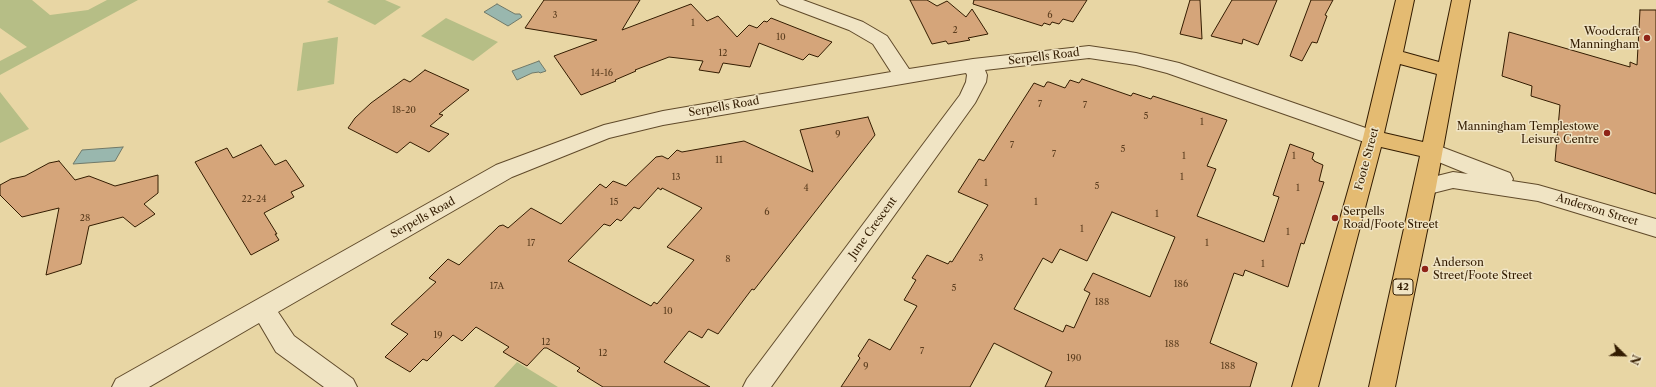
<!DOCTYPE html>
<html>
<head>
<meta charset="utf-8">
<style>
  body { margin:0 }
  #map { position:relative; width:1656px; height:387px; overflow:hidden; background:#e8d6a4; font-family:"Libre Caslon Text",serif }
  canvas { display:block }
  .north { position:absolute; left:1604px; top:335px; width:40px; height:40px; -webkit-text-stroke:3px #f0e4c4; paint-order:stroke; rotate:113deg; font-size:11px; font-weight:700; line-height:16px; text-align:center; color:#331c01 }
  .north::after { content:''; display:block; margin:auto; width:14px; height:18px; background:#331c01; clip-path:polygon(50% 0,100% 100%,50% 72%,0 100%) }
</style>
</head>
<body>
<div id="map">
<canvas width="1656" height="387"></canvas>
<div class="north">N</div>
</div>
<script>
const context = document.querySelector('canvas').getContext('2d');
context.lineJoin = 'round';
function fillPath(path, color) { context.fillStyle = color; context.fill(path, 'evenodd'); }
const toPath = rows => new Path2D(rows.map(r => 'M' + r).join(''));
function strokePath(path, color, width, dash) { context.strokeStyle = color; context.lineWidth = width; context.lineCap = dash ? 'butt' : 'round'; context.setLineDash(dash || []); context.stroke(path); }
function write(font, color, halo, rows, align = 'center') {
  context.font = font + ' "Libre Caslon Text",serif'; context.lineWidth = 3; context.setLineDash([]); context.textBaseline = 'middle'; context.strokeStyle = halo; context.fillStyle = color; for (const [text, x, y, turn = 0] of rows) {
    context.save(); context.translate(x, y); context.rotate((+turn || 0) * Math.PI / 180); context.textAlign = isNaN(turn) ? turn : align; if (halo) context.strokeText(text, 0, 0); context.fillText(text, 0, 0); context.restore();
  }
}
const green = toPath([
  [0,0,32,0,50,15,88,10,107,0,138,0,0,75,0,61,27,47,0,28],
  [330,0,385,0,401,7,375,25,327,2],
  [446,18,498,42,473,61,421,36],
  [338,37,334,84,297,91,303,43],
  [0,92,29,129,0,143],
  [517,362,558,387,494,387]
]);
const water = toPath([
  [497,4,515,14,520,14,522,17,508,26,484,12,497,4],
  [539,61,546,71,540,73,539,72,532,73,517,80,512,71,539,61],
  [123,147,115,161,73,164,82,150,123,147]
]);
const building = toPath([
  [544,0,640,0,622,30,691,4,707,21,718,16,737,37,749,25,757,28,764,21,767,22,771,18,832,42,818,57,809,54,803,60,759,43,750,67,723,63,719,73,699,70,703,61,669,57,635,70,636,71,615,80,616,81,581,95,554,56,597,40,525,28,544,0],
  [910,0,927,0,937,6,947,1,966,17,972,9,988,34,968,38,970,40,948,44,946,41,932,44,910,0],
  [974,0,1087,0,1073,22,1063,19,1059,24,1052,22,1050,25,1044,23,1042,26,973,4,974,0],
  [1190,0,1200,0,1202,39,1180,34,1190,0],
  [1232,0,1277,0,1258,45,1243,39,1242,44,1211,36,1232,0],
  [1311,0,1333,0,1325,15,1327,16,1317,43,1312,42,1302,61,1290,56,1311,0],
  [1640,10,1656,10,1656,194,1555,161,1560,105,1531,96,1532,86,1502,76,1509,32,1630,67,1630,62,1637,65,1640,10],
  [425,70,469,90,439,114,443,115,430,126,449,134,429,152,410,142,397,153,348,128,355,118,371,103,404,79,410,82,425,70],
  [1082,79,1131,96,1133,93,1151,99,1153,96,1227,120,1207,166,1216,169,1197,216,1264,242,1279,197,1273,195,1290,144,1314,153,1312,159,1314,160,1314,161,1323,165,1319,181,1324,182,1304,244,1301,243,1288,287,1245,270,1243,276,1234,273,1210,343,1257,363,1250,387,1045,387,1052,372,994,343,970,387,841,387,860,358,858,356,869,339,890,350,917,306,904,300,916,280,912,278,927,255,948,264,950,261,952,262,988,205,958,192,979,159,984,161,1034,83,1044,87,1047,82,1049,82,1065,88,1070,80,1079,83,1082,79],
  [1112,212,1175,237,1150,297,1093,273,1084,290,1090,293,1074,328,1066,325,1063,332,1014,309,1043,258,1052,263,1060,249,1087,261,1112,212],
  [868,117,875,135,754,290,752,289,718,334,708,329,702,338,689,331,664,362,710,387,603,387,577,371,580,368,547,348,544,348,527,366,503,352,509,347,476,327,462,341,453,335,427,361,423,359,410,372,385,357,408,334,391,324,436,282,429,278,448,259,459,265,499,226,503,225,508,228,531,208,561,224,600,184,606,188,613,181,626,186,656,157,662,156,668,159,677,150,682,152,744,141,813,172,800,130,868,117],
  [658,188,661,190,662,188,702,208,667,247,694,260,657,304,654,302,651,306,568,261,604,224,610,226,617,219,621,221,634,207,639,209,658,188],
  [261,145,275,165,286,160,304,186,291,192,294,197,264,213,277,234,275,234,279,240,251,255,195,162,227,148,233,158,261,145],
  [59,161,75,180,89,176,115,186,158,175,158,193,144,204,155,214,135,227,123,217,89,226,81,264,46,275,59,208,22,217,0,195,0,185,11,179,25,176,49,163,59,161]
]);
const minor = toPath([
  [777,0,803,0,863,22,887,36,909,69,973,59,1089,46,1136,53,1179,63,1380,133,1383,138,1380,143,1373,145,1167,73,1136,65,1089,58,985,70,987,75,986,82,975,103,771,387,743,387,747,379,960,95,966,82,967,75,966,73,663,125,609,138,512,177,278,312,294,336,353,379,357,387,324,387,276,352,259,323,149,387,112,387,116,379,496,165,604,125,663,111,891,72,873,44,849,30,780,4,777,0],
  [1431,143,1510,173,1513,179,1512,181,1538,185,1656,219,1656,237,1538,201,1453,188,1425,195,1417,193,1414,187,1417,181,1453,172,1468,174,1424,156,1420,151,1424,146,1431,143]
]);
const major = toPath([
  [1396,0,1414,0,1403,52,1439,62,1452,0,1470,0,1436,187,1395,387,1369,387,1420,156,1381,147,1318,387,1292,387,1363,138,1396,0],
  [1400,64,1437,74,1423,142,1384,133,1400,64]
]);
const markers = [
  [1647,38,4,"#8f2418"],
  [1607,133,4,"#8f2418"],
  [1335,218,4,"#8f2418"],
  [1425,269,4,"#8f2418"]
];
const numberNames = [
  ["3",555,15],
  ["6",1050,15],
  ["1",693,23],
  ["2",955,30],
  ["10",781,37],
  ["12",723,53],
  ["14-16",602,73],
  ["7",1040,104],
  ["7",1085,105],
  ["18-20",404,110],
  ["5",1146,116],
  ["1",1202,122],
  ["9",838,134],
  ["7",1012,145],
  ["5",1123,149],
  ["7",1054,154],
  ["1",1184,156],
  ["1",1294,156],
  ["11",719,160],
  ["13",676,177],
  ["1",1182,177],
  ["1",986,183],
  ["5",1097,186],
  ["4",806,188],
  ["1",1298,188],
  ["22-24",254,199],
  ["15",614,202],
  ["1",1036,202],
  ["6",767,212],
  ["1",1157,214],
  ["28",85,218],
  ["1",1082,229],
  ["1",1288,232],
  ["17",531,243],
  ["1",1207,243],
  ["3",981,258],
  ["8",728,259],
  ["1",1263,264],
  ["186",1181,284],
  ["17A",497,286],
  ["5",954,288],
  ["188",1102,302],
  ["10",668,311],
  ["19",438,335],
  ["12",546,342],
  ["188",1172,344],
  ["7",922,351],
  ["12",603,353],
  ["190",1074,358],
  ["9",866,366],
  ["188",1228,366]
];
const shields = [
  [1403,287,20]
];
const shieldNames = [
  ["42",1403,287]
];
const poiNames = [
  ["Woodcraft",1639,32],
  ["Manningham",1639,45],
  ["Manningham Templestowe",1599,127],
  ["Leisure Centre",1599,140],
  ["Serpells",1343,212,"left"],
  ["Road/Foote Street",1343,225,"left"],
  ["Anderson",1433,263,"left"],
  ["Street/Foote Street",1433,276,"left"]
];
const streetNames = [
  ["Serpells Road",1044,57,-7],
  ["Serpells Road",724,107,-10],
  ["Foote Street",1367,159,-75],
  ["Anderson Street",1597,210,17],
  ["Serpells Road",423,218,-29],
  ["June Crescent",873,228,-54]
];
fillPath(green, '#b6be86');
fillPath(water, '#99b7ae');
strokePath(water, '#707969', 1);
fillPath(building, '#d5a57a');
strokePath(building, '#331c01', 1);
strokePath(minor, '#604a2a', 2);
strokePath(major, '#331c01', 2);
fillPath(minor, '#f0e4c4');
fillPath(major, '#e4bb72');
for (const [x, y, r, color] of markers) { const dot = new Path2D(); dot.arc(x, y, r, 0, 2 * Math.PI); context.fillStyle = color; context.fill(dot); strokePath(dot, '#f0e4c4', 1.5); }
write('9px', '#5c3e1f', null, numberNames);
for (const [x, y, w] of shields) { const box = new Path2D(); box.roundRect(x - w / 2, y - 8, w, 16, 3); context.fillStyle = '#f0e4c4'; context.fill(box); strokePath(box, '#331c01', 1); }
write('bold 10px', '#331c01', null, shieldNames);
write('11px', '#331c01', '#f0e4c4', poiNames, 'right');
write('11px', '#331c01', '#f0e4c4', streetNames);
</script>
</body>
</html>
